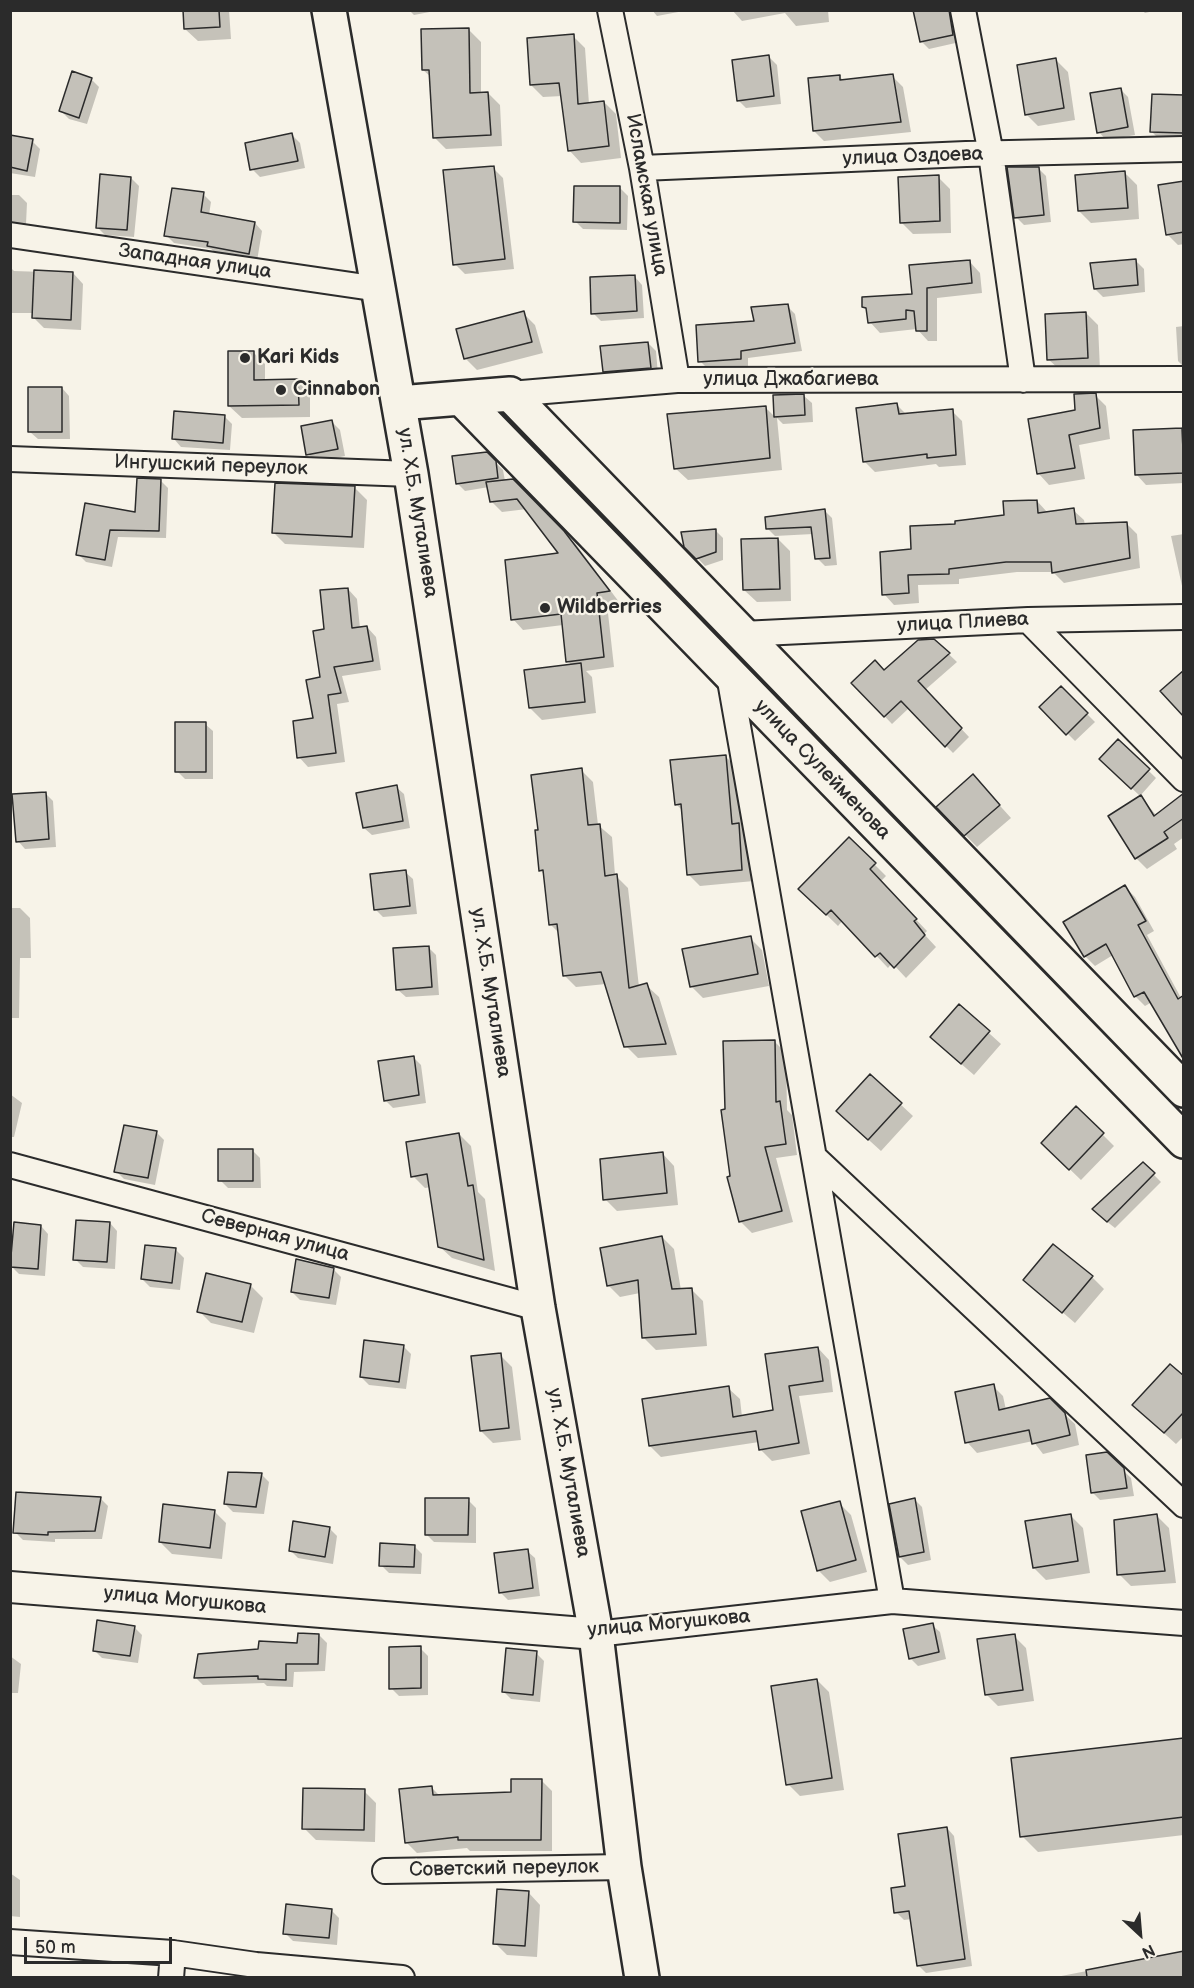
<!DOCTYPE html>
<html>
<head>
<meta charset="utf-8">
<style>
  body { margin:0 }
  #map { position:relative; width:1194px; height:1988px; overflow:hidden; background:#f7f3e8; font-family:"Balsamiq Sans",sans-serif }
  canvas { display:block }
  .frame { position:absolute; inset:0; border:12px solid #2b2b2b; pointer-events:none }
  .north { position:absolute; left:1110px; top:1904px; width:60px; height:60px; -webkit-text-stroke:4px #f7f3e8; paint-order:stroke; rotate:154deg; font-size:16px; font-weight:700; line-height:24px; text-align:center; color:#2b2b2b }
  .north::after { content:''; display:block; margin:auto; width:21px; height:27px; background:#2b2b2b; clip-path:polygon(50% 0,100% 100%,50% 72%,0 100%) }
  .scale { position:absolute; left:24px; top:1937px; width:148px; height:27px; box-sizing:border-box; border:3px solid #2b2b2b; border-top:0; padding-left:8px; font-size:18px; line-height:21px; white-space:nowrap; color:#2b2b2b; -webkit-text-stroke:4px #f7f3e8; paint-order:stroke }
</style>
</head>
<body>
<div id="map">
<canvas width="1194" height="1988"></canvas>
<div class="frame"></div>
<div class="north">N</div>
<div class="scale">50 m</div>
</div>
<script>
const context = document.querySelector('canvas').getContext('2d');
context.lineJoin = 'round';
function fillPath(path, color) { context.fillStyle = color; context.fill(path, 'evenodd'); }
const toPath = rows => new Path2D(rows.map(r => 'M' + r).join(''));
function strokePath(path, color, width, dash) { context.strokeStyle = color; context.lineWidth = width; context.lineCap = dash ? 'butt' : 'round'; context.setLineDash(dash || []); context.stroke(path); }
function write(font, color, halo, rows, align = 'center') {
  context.font = font + ' "Balsamiq Sans",sans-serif'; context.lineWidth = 4.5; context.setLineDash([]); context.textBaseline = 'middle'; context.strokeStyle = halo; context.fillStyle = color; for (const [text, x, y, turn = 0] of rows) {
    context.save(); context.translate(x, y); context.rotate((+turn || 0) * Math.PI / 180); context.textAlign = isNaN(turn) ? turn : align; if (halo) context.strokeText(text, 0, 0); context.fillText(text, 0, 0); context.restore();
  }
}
const shadow = toPath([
  [184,10,229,10,231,39,198,41,185,29],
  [409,10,440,10,414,15],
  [652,10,689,10,657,16],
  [732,10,828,10,829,22,796,26,785,13,742,21],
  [957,10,960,42,929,49,921,41,915,11],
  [1142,10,1158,10,1145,13],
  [469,30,481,42,481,94,488,93,500,105,502,146,446,149,434,137,431,77,423,70],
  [573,36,585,48,589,104,604,102,616,114,621,158,581,163,569,150,562,96,543,97,531,85],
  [769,57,777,65,781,104,746,108,739,101],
  [1056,60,1068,72,1075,120,1038,126,1026,114],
  [839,76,844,81,892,76,903,87,911,132,824,141,814,131],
  [91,79,99,87,87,124,69,119,61,111],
  [1120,89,1128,97,1135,135,1106,140,1099,132],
  [1184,96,1184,140,1160,140,1152,132],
  [292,135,300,143,305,168,260,177,252,169],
  [10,137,32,141,40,149,35,177,10,173],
  [493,168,503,178,514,269,465,274,455,264],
  [1038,168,1046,176,1051,222,1024,225,1016,217],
  [1125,173,1137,185,1139,219,1091,223,1079,211],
  [938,177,950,189,951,233,913,234,901,222],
  [131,178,139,186,134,237,105,235,97,227],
  [1184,183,1184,244,1178,245,1167,234],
  [620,188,628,196,627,230,583,229,575,221],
  [203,194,211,202,209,215,255,223,262,231,257,261,216,253,211,249,174,243,166,235],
  [10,195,19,195,27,203,26,224,10,224],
  [1136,261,1144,269,1145,292,1103,297,1095,289],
  [970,262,980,273,982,293,937,298,937,341,928,341,917,329,880,333,870,322,868,311,863,307,914,296],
  [10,267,14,271,73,273,83,284,81,330,44,328,33,317,33,313,10,313],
  [635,277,642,285,644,318,601,321,593,313],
  [787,306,795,314,802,351,748,358,748,366,708,369,700,361,756,323],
  [523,313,535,325,543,353,477,370,465,358],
  [1086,313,1098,325,1100,370,1061,371,1048,359],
  [1184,326,1184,367,1178,361,1176,327],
  [648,343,656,351,658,375,612,379,604,371],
  [253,352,265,364,265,381,298,381,310,393,310,417,242,418,229,406],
  [62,388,69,396,70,439,38,439,30,432],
  [1095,395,1106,406,1110,439,1079,445,1085,479,1049,485,1039,474,1076,412],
  [774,396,804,396,812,403,813,422,783,424,777,418,782,470,688,480,675,468,765,407,776,418],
  [897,405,906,414,952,411,962,421,966,465,939,467,936,464,875,472,864,461],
  [224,416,232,424,230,450,181,447,174,439],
  [332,422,340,430,345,456,316,462,308,454],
  [1184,430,1184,483,1146,485,1136,474,1134,432],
  [486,453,503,470,505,481,513,480,575,543,619,602,607,604,614,667,586,671,592,677,596,713,542,720,530,708,572,666,568,661,563,625,523,630,513,619,561,555,527,509,502,512,491,501,489,487,465,491,457,483],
  [160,480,168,488,166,538,118,537,112,567,86,562,78,554,87,505,137,513],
  [355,488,367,500,364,548,285,544,273,532],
  [1037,501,1047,512,1073,510,1084,520,1085,525,1126,523,1137,534,1140,568,1064,583,1053,572,1017,572,959,579,959,584,918,585,919,603,894,605,884,594,913,551,957,526,1006,516],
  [825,511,832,518,837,565,825,566,817,558,813,534,775,536,767,528],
  [715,530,723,538,723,560,705,566,686,546],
  [1184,534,1184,595,1171,536],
  [778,539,790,551,791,601,757,602,744,590],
  [348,589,357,599,360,628,367,627,376,637,381,670,342,676,349,702,337,704,345,762,308,767,299,757,315,719,322,678,325,630],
  [934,640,957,662,925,690,969,737,953,753,909,708,892,724,853,683,884,671],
  [1061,688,1095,722,1075,741,1041,707],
  [205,724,213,731,213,779,185,779,177,771],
  [1118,741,1156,778,1140,796,1101,759],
  [725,756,737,768,743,830,750,837,754,881,700,886,688,874,683,811,676,804],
  [581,770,593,782,598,825,612,837,615,875,628,888,639,987,646,985,659,997,677,1055,638,1058,626,1046,606,984,576,987,564,975,560,934,550,924,545,875,540,870,540,831],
  [396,787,404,794,410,828,372,835,364,828],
  [984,788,1011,818,977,847,938,807],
  [45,793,53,801,56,847,25,849,18,841],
  [1184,794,1184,837,1174,844,1177,849,1147,869,1136,858,1141,797,1156,815],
  [849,839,886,876,880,882,927,931,924,934,936,947,906,978,892,963,888,968,843,920,838,926,800,889],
  [405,872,413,879,417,914,383,917,376,910],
  [1125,887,1135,897,1154,931,1147,935,1181,998,1184,1051,1152,1002,1145,1006,1135,996,1113,955,1095,966,1085,956],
  [10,908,20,908,30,918,31,958,20,958,19,1018,10,1018],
  [750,938,762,950,769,986,703,998,691,986],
  [428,947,436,955,439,995,406,997,398,990],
  [959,1006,1001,1044,974,1075,944,1049],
  [774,1041,786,1053,787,1110,792,1115,797,1155,776,1158,793,1222,752,1233,740,1221,726,1110],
  [413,1057,421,1065,426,1103,393,1108,385,1100],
  [870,1076,913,1116,881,1151,850,1123],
  [10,1094,22,1103,14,1137,10,1137],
  [1076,1108,1114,1146,1081,1180,1055,1155],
  [156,1132,164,1140,155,1185,124,1179,116,1171],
  [459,1134,471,1146,478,1192,485,1199,495,1271,452,1258,439,1246,431,1187,425,1188,413,1176],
  [252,1150,260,1158,261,1188,228,1188,220,1180],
  [662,1153,674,1166,678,1205,617,1211,605,1199],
  [1143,1164,1161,1182,1115,1228,1101,1217],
  [110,1223,117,1231,115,1269,83,1267,75,1259],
  [41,1226,48,1234,45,1276,19,1274,11,1266],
  [662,1237,674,1249,681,1290,691,1289,703,1301,707,1346,656,1350,644,1338,640,1293,620,1297,608,1285],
  [176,1250,184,1258,180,1290,150,1287,142,1279],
  [333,1269,341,1277,336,1305,300,1300,292,1292],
  [207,1275,251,1286,263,1298,254,1333,211,1323,199,1311],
  [1092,1277,1104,1289,1075,1323,1025,1280],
  [403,1346,411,1354,406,1389,369,1385,361,1377],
  [818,1348,829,1360,833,1392,799,1396,810,1454,772,1461,761,1450,759,1442,661,1457,650,1446,728,1388,740,1399,742,1417,774,1411,766,1355],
  [500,1355,512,1367,521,1440,493,1443,481,1431],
  [1184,1378,1184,1436,1176,1444,1146,1417],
  [993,1386,1003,1396,1006,1410,1049,1400,1075,1424,1079,1445,1043,1454,1033,1441,977,1453,967,1442],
  [1106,1454,1131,1478,1134,1496,1100,1500,1092,1492],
  [261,1474,269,1482,264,1514,233,1512,225,1504],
  [100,1498,108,1506,102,1539,55,1539,55,1542,23,1540,15,1532],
  [914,1499,922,1507,931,1560,908,1565,900,1557,891,1505],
  [468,1500,476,1508,476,1543,434,1542,426,1534],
  [839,1503,851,1515,867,1572,830,1582,818,1570],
  [214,1511,226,1523,222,1559,172,1554,160,1542],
  [1071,1516,1083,1528,1090,1573,1046,1580,1034,1568],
  [1157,1516,1169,1528,1176,1583,1131,1586,1119,1574],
  [329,1528,337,1536,333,1564,298,1558,290,1550],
  [414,1546,422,1554,421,1574,389,1573,381,1565],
  [527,1551,535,1558,540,1596,508,1600,500,1592],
  [932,1625,940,1632,946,1659,918,1666,910,1658],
  [134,1627,142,1635,138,1663,102,1658,94,1650],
  [319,1635,327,1643,325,1671,294,1672,293,1687,267,1686,264,1683,203,1685,196,1678,260,1650,299,1644],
  [1014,1636,1026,1648,1034,1701,998,1706,986,1694],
  [420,1648,428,1656,428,1695,399,1696,391,1688],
  [536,1653,544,1661,540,1702,511,1699,503,1691],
  [10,1656,21,1664,18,1693,10,1693],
  [817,1680,829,1692,844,1790,800,1796,788,1784],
  [1184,1739,1184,1835,1038,1852,1022,1836],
  [541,1780,552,1791,552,1851,470,1851,467,1848,417,1853,406,1842,431,1787,440,1796,512,1794],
  [364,1791,376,1803,375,1842,316,1840,304,1828],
  [947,1828,954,1836,972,1966,926,1973,918,1965,912,1919,904,1920,896,1912,907,1887],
  [10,1873,20,1880,20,1917,10,1916],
  [528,1892,540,1905,537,1957,507,1955,495,1943],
  [331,1910,339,1918,337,1945,293,1941,285,1933],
  [1184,1952,1184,1978,1051,1978]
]);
const building = toPath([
  [183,10,219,10,220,27,184,29,183,10],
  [913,10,949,10,953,35,920,42,913,10],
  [469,28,470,93,488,92,491,135,433,138,429,70,422,70,421,29,469,28],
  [574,34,578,104,604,101,609,146,568,151,559,83,530,85,527,38,574,34],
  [769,55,774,96,737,101,732,60,769,55],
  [1056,58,1064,108,1025,115,1017,65,1056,58],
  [72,71,92,78,79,118,59,111,72,71],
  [893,74,901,122,813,131,808,78,840,75,840,80,893,74],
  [1121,88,1128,127,1097,133,1090,93,1121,88],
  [1152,94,1184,95,1183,133,1150,132,1152,94],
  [292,133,298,161,250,170,245,143,292,133],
  [10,135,33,139,27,171,10,167,10,135],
  [494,166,505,259,453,265,443,170,494,166],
  [1007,167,1039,167,1044,215,1014,218,1007,167],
  [1125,171,1128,208,1078,211,1075,175,1125,171],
  [100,174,131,177,127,230,96,228,100,174],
  [939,175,940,221,900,223,898,177,939,175],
  [1184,181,1184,232,1166,235,1158,185,1184,181],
  [574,186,620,186,620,223,573,222,574,186],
  [172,188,204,192,201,212,255,222,249,254,207,246,208,242,164,236,172,188],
  [1136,259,1138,285,1094,289,1090,263,1136,259],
  [970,260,972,283,927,288,927,331,916,331,914,311,906,310,906,319,868,323,866,308,862,307,862,297,912,294,909,265,970,260],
  [34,270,73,272,71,320,32,318,34,270],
  [635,275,637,311,591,314,590,277,635,275],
  [788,304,795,343,741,351,741,359,698,362,696,325,754,321,751,307,788,304],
  [524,311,532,342,464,359,456,329,524,311],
  [1086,312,1088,358,1047,360,1045,314,1086,312],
  [648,342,651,368,603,372,600,346,648,342],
  [228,351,254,351,254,380,298,379,299,405,228,406,228,351],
  [28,387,62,387,62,432,28,432,28,387],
  [1096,393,1100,428,1069,435,1075,468,1037,474,1028,419,1075,410,1074,394,1096,393],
  [804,394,805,415,774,417,773,395,804,394],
  [897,403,899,414,953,409,956,455,927,458,927,454,863,462,856,408,897,403],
  [766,406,770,458,674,469,667,414,766,406],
  [174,411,225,415,223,443,172,439,174,411],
  [332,420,338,449,306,455,301,426,332,420],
  [1182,428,1184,473,1135,475,1133,430,1182,428],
  [487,452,496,461,498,478,456,484,452,456,487,452],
  [137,478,161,479,159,531,110,530,105,560,76,555,85,503,135,512,137,478],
  [513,479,564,531,610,591,597,593,604,657,566,662,561,614,511,620,505,560,558,553,517,499,490,502,486,482,513,479],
  [275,483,355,486,352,537,272,533,275,483],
  [1037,500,1038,513,1074,508,1076,524,1127,522,1130,558,1052,573,1051,562,1006,562,949,569,949,574,908,575,909,593,882,595,880,552,911,549,910,526,955,524,955,521,1004,515,1003,501,1037,500],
  [825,509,830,558,815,559,811,527,766,529,765,517,825,509],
  [716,529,716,552,696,559,684,547,681,532,716,529],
  [778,538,780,589,743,590,741,539,778,538],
  [348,588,352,628,367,626,373,661,334,667,341,693,328,695,336,753,297,758,293,721,313,718,306,680,320,677,313,631,324,629,320,590,348,588],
  [934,639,950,653,918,681,962,728,945,747,901,701,884,717,851,683,875,660,884,670,918,640,934,639],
  [581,663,585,702,529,708,524,670,581,663],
  [1184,670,1184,717,1160,691,1184,670],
  [1061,686,1088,713,1066,735,1039,707,1061,686],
  [175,722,206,722,206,772,175,772,175,722],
  [1118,739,1150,769,1131,789,1099,759,1118,739],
  [726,755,732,824,739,823,742,870,687,875,681,804,675,805,670,760,726,755],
  [582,768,588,825,600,824,605,876,617,874,629,988,647,983,666,1044,624,1047,601,972,563,976,557,924,549,925,543,870,539,871,535,830,538,830,531,775,582,768],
  [973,774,1000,805,964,836,936,807,973,774],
  [397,785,403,821,363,828,356,793,397,785],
  [46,792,49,839,16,842,12,794,46,792],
  [1184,793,1184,818,1164,832,1168,838,1135,859,1108,816,1141,795,1154,816,1184,793],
  [849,837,876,863,870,869,917,919,914,921,925,935,894,968,880,953,875,957,831,910,826,915,798,889,849,837],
  [406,870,410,906,374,910,370,874,406,870],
  [1125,885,1146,921,1138,925,1178,999,1184,995,1184,1060,1144,992,1134,997,1106,944,1084,957,1063,922,1125,885],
  [751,936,758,974,690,987,682,949,751,936],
  [429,946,432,987,396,990,393,948,429,946],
  [959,1004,990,1031,961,1064,930,1037,959,1004],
  [775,1040,776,1102,780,1101,786,1144,765,1147,782,1211,739,1222,727,1177,730,1176,721,1110,725,1109,723,1041,775,1040],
  [414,1056,419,1095,384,1101,378,1061,414,1056],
  [870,1074,902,1103,868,1140,836,1111,870,1074],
  [1076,1106,1104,1133,1069,1170,1041,1143,1076,1106],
  [124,1125,157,1131,148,1178,114,1172,124,1125],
  [459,1133,468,1186,473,1185,484,1260,438,1247,427,1174,411,1177,406,1142,459,1133],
  [218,1149,253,1149,253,1181,218,1181,218,1149],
  [663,1152,667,1193,603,1200,600,1159,663,1152],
  [1143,1162,1155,1173,1107,1222,1092,1209,1143,1162],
  [76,1220,110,1222,107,1262,73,1260,76,1220],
  [14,1222,41,1225,38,1269,10,1267,14,1222],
  [662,1236,672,1289,692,1288,696,1334,642,1338,638,1280,607,1286,600,1248,662,1236],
  [1053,1244,1093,1276,1062,1313,1023,1280,1053,1244],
  [145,1245,176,1248,172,1283,141,1279,145,1245],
  [296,1259,334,1268,329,1298,291,1292,296,1259],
  [206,1273,251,1284,242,1322,197,1312,206,1273],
  [364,1340,404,1345,399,1382,360,1377,364,1340],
  [818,1347,823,1381,789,1386,799,1443,759,1450,756,1431,649,1446,642,1399,729,1386,733,1417,773,1410,765,1354,818,1347],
  [501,1353,509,1428,480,1431,471,1356,501,1353],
  [1170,1364,1184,1376,1184,1412,1164,1433,1132,1405,1170,1364],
  [994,1384,999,1410,1050,1398,1065,1413,1070,1435,1032,1444,1029,1430,965,1443,955,1392,994,1384],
  [1107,1452,1124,1468,1127,1488,1091,1493,1086,1455,1107,1452],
  [228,1472,262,1473,256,1507,224,1504,228,1472],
  [16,1492,101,1497,95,1531,48,1532,48,1535,13,1533,16,1492],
  [425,1498,469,1498,468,1535,425,1535,425,1498],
  [915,1498,924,1552,899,1557,889,1504,915,1498],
  [840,1501,856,1560,817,1571,801,1511,840,1501],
  [163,1504,215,1510,210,1548,159,1542,163,1504],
  [1071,1514,1078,1561,1033,1568,1025,1521,1071,1514],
  [1157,1514,1165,1571,1117,1575,1114,1520,1157,1514],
  [293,1521,330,1527,325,1557,289,1551,293,1521],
  [380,1543,415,1545,414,1567,379,1566,380,1543],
  [528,1549,533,1588,499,1593,494,1553,528,1549],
  [97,1620,135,1626,130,1656,93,1651,97,1620],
  [933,1623,939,1652,909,1659,903,1629,933,1623],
  [298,1633,319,1634,318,1664,286,1664,286,1680,258,1679,258,1676,194,1678,198,1654,258,1649,259,1641,297,1643,298,1633],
  [1015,1634,1023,1690,985,1695,977,1639,1015,1634],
  [421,1646,421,1688,389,1689,389,1647,421,1646],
  [506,1648,537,1651,533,1695,502,1692,506,1648],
  [817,1679,832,1778,786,1785,771,1686,817,1679],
  [1184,1738,1184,1817,1020,1837,1011,1758,1184,1738],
  [511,1779,542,1779,541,1840,458,1840,458,1837,405,1843,399,1789,432,1786,433,1795,511,1792,511,1779],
  [303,1788,365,1789,364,1830,302,1829,303,1788],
  [947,1827,965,1959,917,1966,909,1911,894,1913,891,1888,905,1886,898,1834,947,1827],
  [497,1889,529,1891,525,1946,493,1944,497,1889],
  [286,1904,332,1909,329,1938,283,1934,286,1904],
  [1184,1951,1184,1977,1087,1977,1086,1970,1184,1951]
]);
const minor = toPath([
  [610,10,642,168,677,380],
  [963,10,991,154,1023,380],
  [642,168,966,154,1184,149],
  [10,235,379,289],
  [510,394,677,380,1184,379],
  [10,459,411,474],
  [1028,620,1184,779],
  [742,634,1028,620,1184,617],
  [729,675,892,1601],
  [814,1157,1184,1505],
  [10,1165,538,1308],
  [596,1634,892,1601,1184,1623],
  [385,1871,624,1867],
  [10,1942,173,1953,256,1965,402,1978],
  [171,1978,173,1953]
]);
const tertiary = toPath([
  [10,1587,596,1634]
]);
const secondary = toPath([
  [461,398,1184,1141],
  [399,403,510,394,1184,1090]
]);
const primary = toPath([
  [329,10,411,474,538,1308,596,1634,624,1867,642,1978]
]);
const markers = [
  [245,358,6,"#2b2b2b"],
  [281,390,6,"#2b2b2b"],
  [545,608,6,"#2b2b2b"]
];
const streetNames = [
  ["улица Оздоева",913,157,-2],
  ["Исламская улица",646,195,80],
  ["Западная улица",195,262,8],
  ["улица Джабагиева",791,380],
  ["Ингушский переулок",211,466,2],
  ["ул. Х.Б. Муталиева",417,513,81],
  ["улица Плиева",963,623,-3],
  ["улица Сулейменова",822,770,46],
  ["ул. Х.Б. Муталиева",490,993,81],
  ["Северная улица",275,1236,15],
  ["ул. Х.Б. Муталиева",568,1473,80],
  ["улица Могушкова",185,1601,5],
  ["улица Могушкова",669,1624,-5],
  ["Советский переулок",504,1869,-1]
];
const poiNames = [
  ["Kari Kids",257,358],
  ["Cinnabon",293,390],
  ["Wildberries",557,608]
];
fillPath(shadow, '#0003');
fillPath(building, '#c4c1b9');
strokePath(building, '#2b2b2b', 1.5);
strokePath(minor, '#2b2b2b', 28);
strokePath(tertiary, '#2b2b2b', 34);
strokePath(secondary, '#2b2b2b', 38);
strokePath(primary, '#2b2b2b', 38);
strokePath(minor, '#f7f3e8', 24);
strokePath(tertiary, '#f7f3e8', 30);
strokePath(secondary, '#f7f3e8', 33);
strokePath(primary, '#f7f3e8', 33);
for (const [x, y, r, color] of markers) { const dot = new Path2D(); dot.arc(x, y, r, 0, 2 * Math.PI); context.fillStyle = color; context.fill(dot); strokePath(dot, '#f7f3e8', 2); }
write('20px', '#2b2b2b', '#f7f3e8', streetNames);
write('bold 20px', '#2b2b2b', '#f7f3e8', poiNames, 'left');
</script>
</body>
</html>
